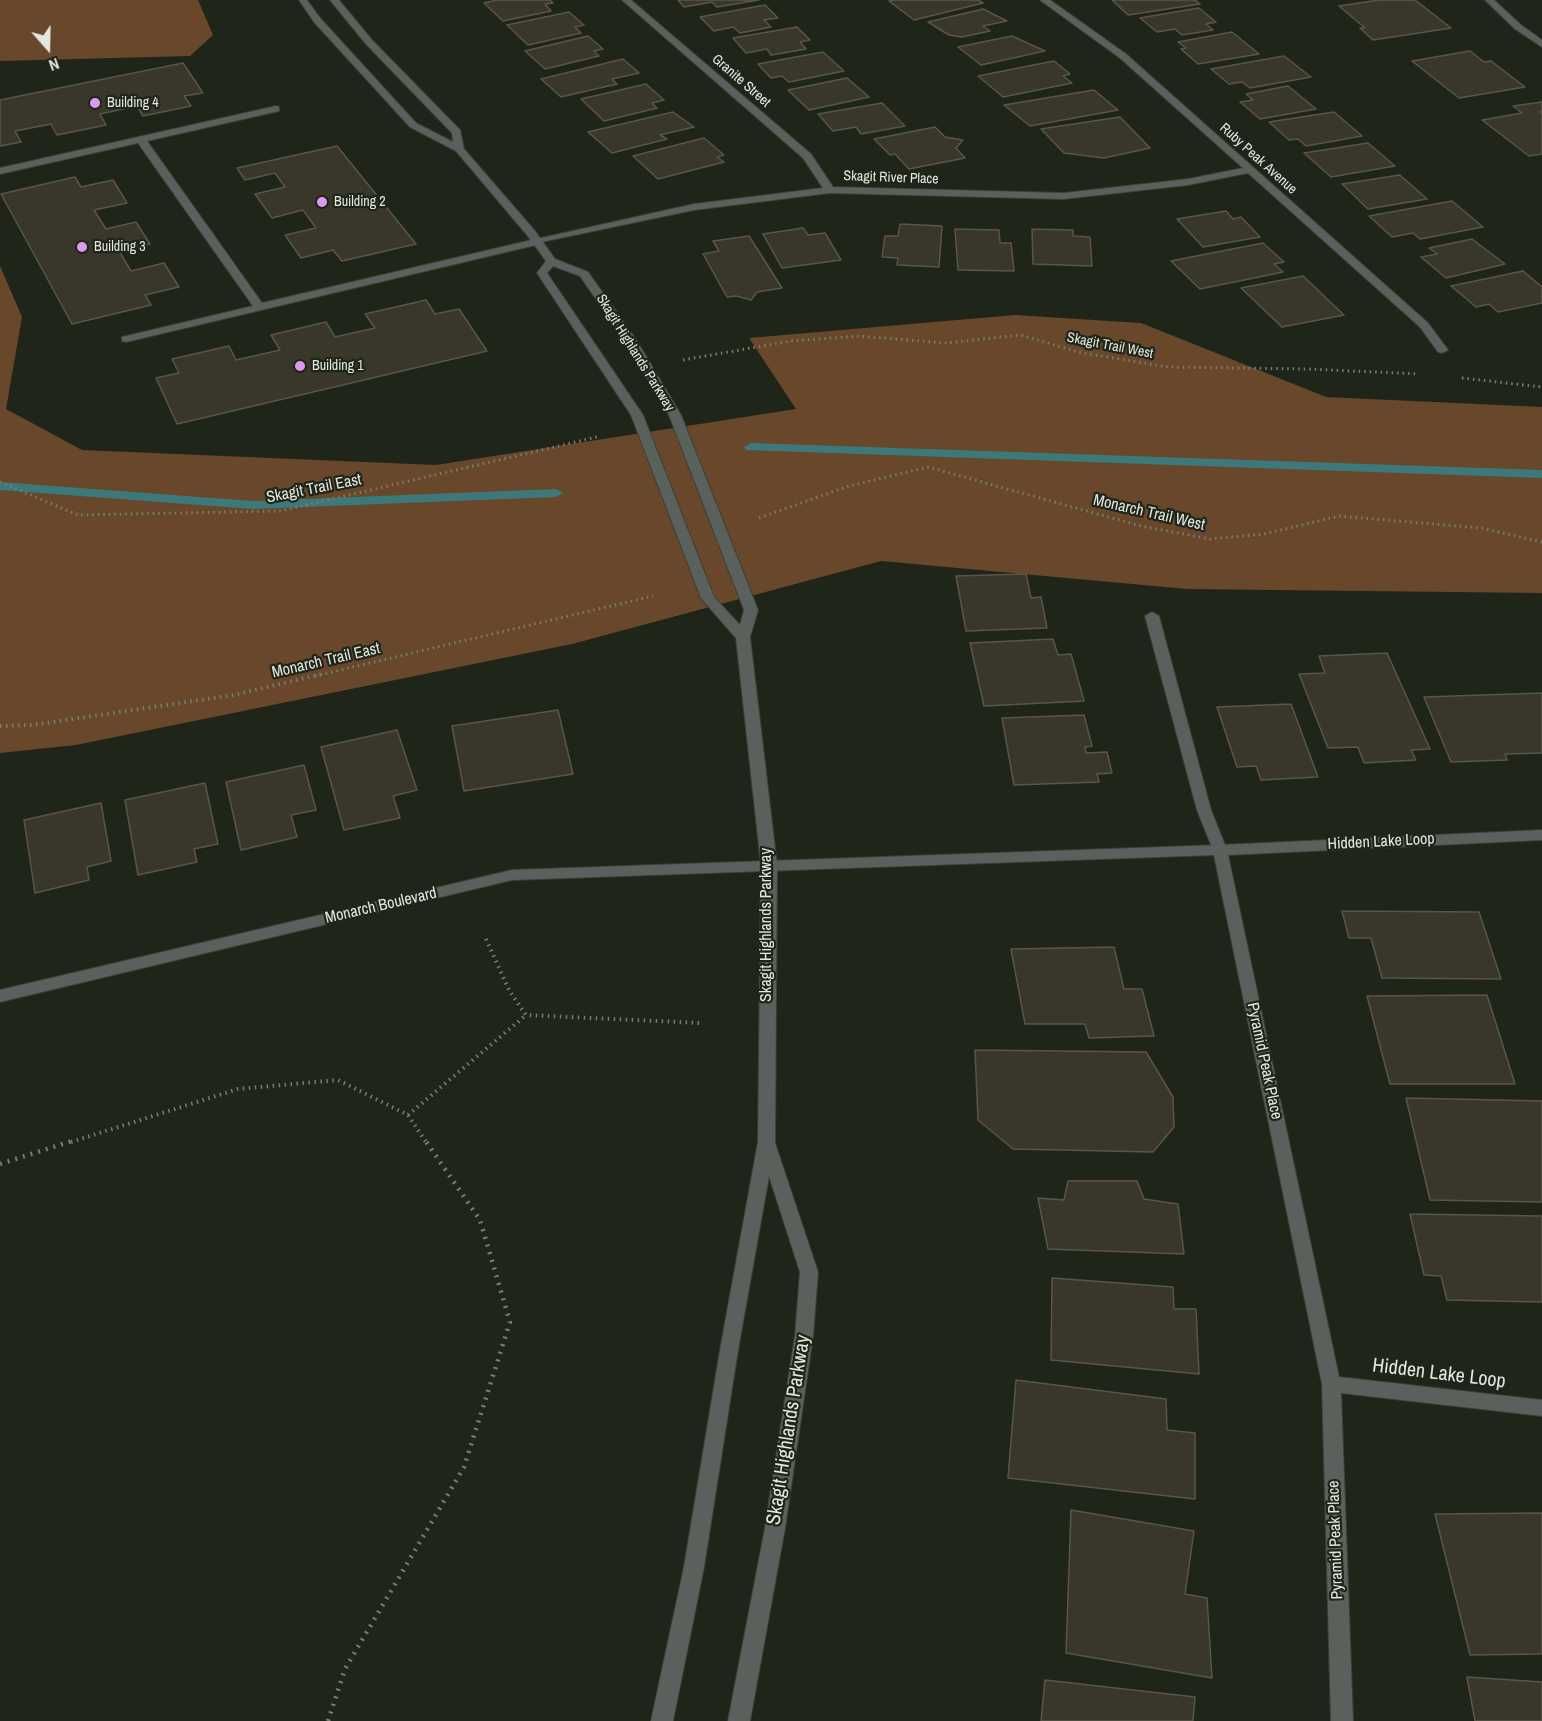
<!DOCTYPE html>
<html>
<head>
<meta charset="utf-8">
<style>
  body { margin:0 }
  #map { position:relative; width:1542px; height:1721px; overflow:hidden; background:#20251a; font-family:"Archivo Narrow",sans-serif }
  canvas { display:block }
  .north { position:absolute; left:18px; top:18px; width:60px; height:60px; -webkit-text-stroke:4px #20251a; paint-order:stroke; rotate:160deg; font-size:16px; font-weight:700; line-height:24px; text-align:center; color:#e3e7df }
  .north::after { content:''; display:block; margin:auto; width:21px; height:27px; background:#e3e7df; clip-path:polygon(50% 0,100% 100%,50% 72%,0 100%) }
</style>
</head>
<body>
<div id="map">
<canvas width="1542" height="1721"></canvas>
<div class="north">N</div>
</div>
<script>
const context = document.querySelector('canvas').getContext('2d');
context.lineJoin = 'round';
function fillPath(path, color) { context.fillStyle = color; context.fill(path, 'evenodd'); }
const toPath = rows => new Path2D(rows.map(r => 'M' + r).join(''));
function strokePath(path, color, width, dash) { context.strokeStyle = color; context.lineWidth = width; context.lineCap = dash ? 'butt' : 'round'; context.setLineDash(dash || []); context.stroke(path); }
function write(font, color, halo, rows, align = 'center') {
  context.font = font + ' "Archivo Narrow",sans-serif'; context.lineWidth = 4.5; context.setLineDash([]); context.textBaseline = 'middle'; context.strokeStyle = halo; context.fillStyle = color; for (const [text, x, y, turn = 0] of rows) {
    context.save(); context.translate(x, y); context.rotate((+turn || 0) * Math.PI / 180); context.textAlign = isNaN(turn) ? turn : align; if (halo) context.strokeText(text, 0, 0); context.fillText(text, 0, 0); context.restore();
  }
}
const forest = toPath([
  [0,0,198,0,213,35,190,56,0,61],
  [0,266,22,317,6,409,82,450,436,465,796,409,749,338,1015,315,1141,323,1326,397,1542,407,1542,593,1187,589,881,561,572,644,76,745,0,753]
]);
const stream = toPath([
  [751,443,1542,470,1542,478,746,450,744,447,751,443],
  [0,482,253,501,556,489,563,493,556,497,253,509,0,490,0,482]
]);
const building = toPath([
  [497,0,550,0,553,3,545,4,551,11,503,21,484,3,497,0],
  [678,0,759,0,717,7,712,2,684,7,678,0],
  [895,0,978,0,983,3,914,20,889,1,895,0],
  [1112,0,1195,0,1200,4,1128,15,1112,0],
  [1379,0,1415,0,1451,28,1373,40,1360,28,1365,28,1339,6,1379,0],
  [765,5,778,18,764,20,771,27,740,33,733,27,714,31,700,17,765,5],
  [1199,8,1216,22,1206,24,1213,30,1182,35,1175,29,1157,32,1140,18,1199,8],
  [983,9,1007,21,983,26,990,31,962,37,949,35,928,22,983,9],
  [569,12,584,25,575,27,581,33,528,45,507,25,569,12],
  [797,27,810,40,800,42,806,49,771,55,767,49,746,53,733,38,797,27],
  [1232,32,1259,54,1198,64,1181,49,1186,48,1178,42,1232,32],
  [588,36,603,49,594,51,599,56,545,69,525,51,588,36],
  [1012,36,1045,51,981,65,958,47,1012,36],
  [1470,51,1484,62,1491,61,1525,87,1459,98,1412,61,1470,51],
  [823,52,844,71,789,82,782,76,771,78,758,64,823,52],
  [1284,56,1311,77,1250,88,1242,82,1229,84,1211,69,1284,56],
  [623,59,639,73,612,79,617,84,561,97,541,79,623,59],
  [1054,61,1070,74,1063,76,1072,83,1003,97,978,76,1054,61],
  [183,63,203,93,184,96,191,106,143,116,137,106,100,114,106,125,57,135,51,124,15,131,21,142,0,146,0,100,183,63],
  [847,78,869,97,809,110,788,90,847,78],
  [646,84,664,100,652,103,657,108,604,121,581,99,646,84],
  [1288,86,1316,109,1260,119,1240,102,1253,100,1246,94,1288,86],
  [1094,90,1118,110,1030,126,1004,105,1094,90],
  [1542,102,1542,111,1540,112,1542,113,1542,154,1529,156,1482,120,1522,113,1513,106,1542,102],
  [882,103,905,126,861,134,856,127,833,131,818,114,882,103],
  [673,112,694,127,660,135,667,139,612,153,588,132,673,112],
  [1334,112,1362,136,1306,146,1298,139,1289,140,1269,122,1334,112],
  [1120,117,1150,148,1104,158,1064,153,1041,129,1120,117],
  [935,127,945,137,963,140,956,148,965,158,909,169,895,154,890,155,874,139,935,127],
  [704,138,724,155,717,157,724,162,658,179,633,156,704,138],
  [1368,143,1395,166,1331,177,1304,153,1368,143],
  [337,146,416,244,342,261,333,250,301,258,285,235,316,228,303,210,272,218,255,194,285,187,275,173,245,180,237,168,337,146],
  [1400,175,1427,199,1368,209,1342,184,1400,175],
  [75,177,81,187,113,180,127,203,94,210,106,229,136,222,150,244,119,251,131,271,164,263,179,287,145,295,151,305,72,324,1,194,75,177],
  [1452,201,1483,227,1420,239,1413,233,1392,237,1369,216,1452,201],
  [1226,211,1233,219,1241,217,1260,237,1203,247,1177,219,1226,211],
  [900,224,942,226,939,267,897,265,898,258,882,257,885,236,898,236,900,224],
  [803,228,808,235,825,233,841,260,782,268,763,234,803,228],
  [955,229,999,230,1000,243,1011,243,1014,271,958,270,955,229],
  [1032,229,1073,230,1073,236,1090,237,1092,266,1033,264,1032,229],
  [749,236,782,288,757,292,751,300,736,296,727,297,703,254,719,251,713,241,749,236],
  [1472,239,1505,264,1446,278,1421,257,1437,254,1429,248,1472,239],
  [1263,243,1284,262,1274,264,1283,272,1200,289,1171,261,1263,243],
  [1523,271,1542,287,1542,303,1498,312,1489,304,1476,307,1451,286,1523,271],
  [1303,276,1344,315,1282,327,1241,288,1303,276],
  [426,300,435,314,459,309,487,351,177,424,156,378,179,373,172,359,229,346,236,360,280,350,271,335,326,322,335,337,375,328,365,314,426,300],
  [1026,574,1031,598,1041,597,1047,628,966,631,956,576,1026,574],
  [1053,639,1058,655,1071,654,1084,701,984,706,970,643,1053,639],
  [1387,653,1430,749,1411,750,1416,760,1364,763,1358,747,1328,748,1299,674,1325,673,1319,656,1387,653],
  [1542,693,1542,753,1505,754,1507,760,1451,762,1424,697,1542,693],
  [1291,704,1318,777,1261,780,1256,766,1237,767,1217,707,1291,704],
  [558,710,573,774,464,791,452,726,558,710],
  [1084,715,1092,746,1085,747,1086,753,1107,752,1112,773,1097,774,1099,782,1014,785,1002,718,1084,715],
  [397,730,417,790,393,796,400,818,344,830,321,747,397,730],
  [304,765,316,810,291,815,297,837,241,850,226,782,304,765],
  [205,783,218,844,194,849,197,862,138,875,125,800,205,783],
  [101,803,111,861,87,867,89,880,35,893,24,820,101,803],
  [1342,911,1479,912,1501,979,1382,978,1371,938,1349,938,1342,911],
  [1114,947,1124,989,1142,989,1154,1036,1089,1038,1085,1024,1025,1024,1011,949,1114,947],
  [1487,995,1515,1084,1390,1084,1367,996,1487,995],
  [975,1050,1146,1052,1173,1097,1174,1127,1153,1152,1013,1149,978,1120,975,1050],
  [1406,1098,1542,1101,1542,1202,1430,1200,1406,1098],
  [1068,1181,1137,1181,1144,1199,1178,1204,1184,1254,1048,1249,1038,1198,1064,1200,1068,1181],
  [1410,1214,1542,1216,1542,1302,1447,1300,1441,1276,1424,1275,1410,1214],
  [1052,1278,1173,1287,1174,1309,1196,1309,1199,1374,1051,1360,1052,1278],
  [1016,1380,1166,1399,1167,1430,1195,1433,1195,1499,1008,1478,1016,1380],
  [1071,1510,1194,1531,1185,1594,1207,1598,1212,1678,1066,1653,1071,1510],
  [1542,1513,1542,1654,1470,1655,1435,1514,1542,1513],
  [1467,1677,1542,1682,1542,1721,1475,1721,1467,1677],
  [1045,1680,1195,1697,1193,1721,1041,1721,1045,1680]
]);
const pathFar2 = toPath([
  [683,360,791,341,859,336,945,343,1021,335,1078,352,1168,367,1307,369,1419,374],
  [1462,378,1542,387],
  [0,482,78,515,281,511,597,437],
  [759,518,849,486,928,467,1141,526,1210,539,1264,534,1339,516,1481,528,1542,542],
  [315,676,653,596]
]);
const pathFar1 = toPath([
  [0,726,32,725,234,695,322,674],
  [486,939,510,992,526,1015,700,1023],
  [408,1115,526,1015],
  [71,1142,238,1089,338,1080,408,1115,426,1142]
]);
const path = toPath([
  [0,1164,75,1140],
  [328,1721,345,1669,464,1467,510,1322,480,1220,425,1140]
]);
const service = toPath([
  [276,106,279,107,279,111,147,141,262,303,536,239,541,242,536,245,126,342,122,341,122,337,253,306,138,143,0,174,0,168,276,106],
  [1152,612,1159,616,1211,810,1227,850,1220,855,1213,850,1197,810,1145,616,1152,612]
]);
const minor = toPath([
  [622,0,631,0,811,154,833,187,1064,193,1188,179,1243,168,1120,58,1040,0,1050,0,1126,54,1428,323,1448,350,1442,353,1438,352,1420,327,1248,173,1188,185,1064,199,830,193,694,210,532,244,532,240,694,204,823,188,803,158,622,0],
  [1485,0,1494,0,1521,25,1542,40,1542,47,1515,29,1485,0],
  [1542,830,1542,840,1228,855,1339,1377,1542,1400,1542,1416,1341,1393,1353,1721,1331,1721,1322,1384,1214,855,512,880,0,1002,0,990,512,870,1220,845,1542,830]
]);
const tertiary = toPath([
  [299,0,307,0,320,18,416,123,453,142,452,133,366,44,330,0,339,0,372,40,460,130,464,149,535,231,555,259,588,272,635,338,681,415,758,610,750,637,777,865,775,1143,818,1272,813,1336,785,1528,750,1721,728,1721,765,1528,795,1336,800,1272,769,1176,738,1350,704,1567,673,1721,651,1721,684,1567,720,1350,758,1142,761,865,736,638,701,598,631,415,537,273,546,261,527,235,456,151,410,127,314,22,299,0],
  [553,266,580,276,623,338,669,415,744,610,740,625,714,597,643,415,547,273,553,266]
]);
const markers = [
  [95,103,6,"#dc99f4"],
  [322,202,6,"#dc99f4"],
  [82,247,6,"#dc99f4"],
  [300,366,6,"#dc99f4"]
];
const farStreetnames = [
  ["Granite Street",741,81,41],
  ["Ruby Peak Avenue",1258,159,42],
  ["Skagit River Place",891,178,2],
  ["Skagit Trail West",1110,346,11],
  ["Skagit Highlands Parkway",635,353,58]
];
const farPoinames = [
  ["Building 4",107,103],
  ["Building 2",334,202],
  ["Building 3",94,247],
  ["Building 1",312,366]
];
const streetNames = [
  ["Skagit Trail East",314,489,-11],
  ["Monarch Trail West",1149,513,13],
  ["Monarch Trail East",326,661,-13],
  ["Hidden Lake Loop",1381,842,-3],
  ["Monarch Boulevard",381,906,-13],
  ["Skagit Highlands Parkway",767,925,-90],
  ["Pyramid Peak Place",1264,1061,78],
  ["Pyramid Peak Place",1336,1540,-92]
];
const nearStreetnames = [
  ["Hidden Lake Loop",1439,1374,7],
  ["Skagit Highlands Parkway",789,1430,-81]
];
fillPath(forest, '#68472a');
fillPath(stream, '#3d797b');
fillPath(building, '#39362a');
strokePath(building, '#595649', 1.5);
strokePath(service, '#3b4036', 2);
strokePath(minor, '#3b4036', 2);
strokePath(tertiary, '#3b4036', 2);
strokePath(pathFar2, '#787d73', 3, [1.5, 4]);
strokePath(pathFar1, '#787d73', 4, [1.5, 4.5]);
strokePath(path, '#787d73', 4.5, [2, 6]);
fillPath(service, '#5a615d');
fillPath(minor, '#5a615d');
fillPath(tertiary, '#5a615d');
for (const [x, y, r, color] of markers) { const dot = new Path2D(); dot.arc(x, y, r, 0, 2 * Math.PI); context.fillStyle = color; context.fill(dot); strokePath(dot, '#20251a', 2); }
write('14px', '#e3e7df', '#20251a', farStreetnames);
write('14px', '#e3e7df', '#20251a', farPoinames, 'left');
write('16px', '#e3e7df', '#20251a', streetNames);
write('20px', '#e3e7df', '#20251a', nearStreetnames);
</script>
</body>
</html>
